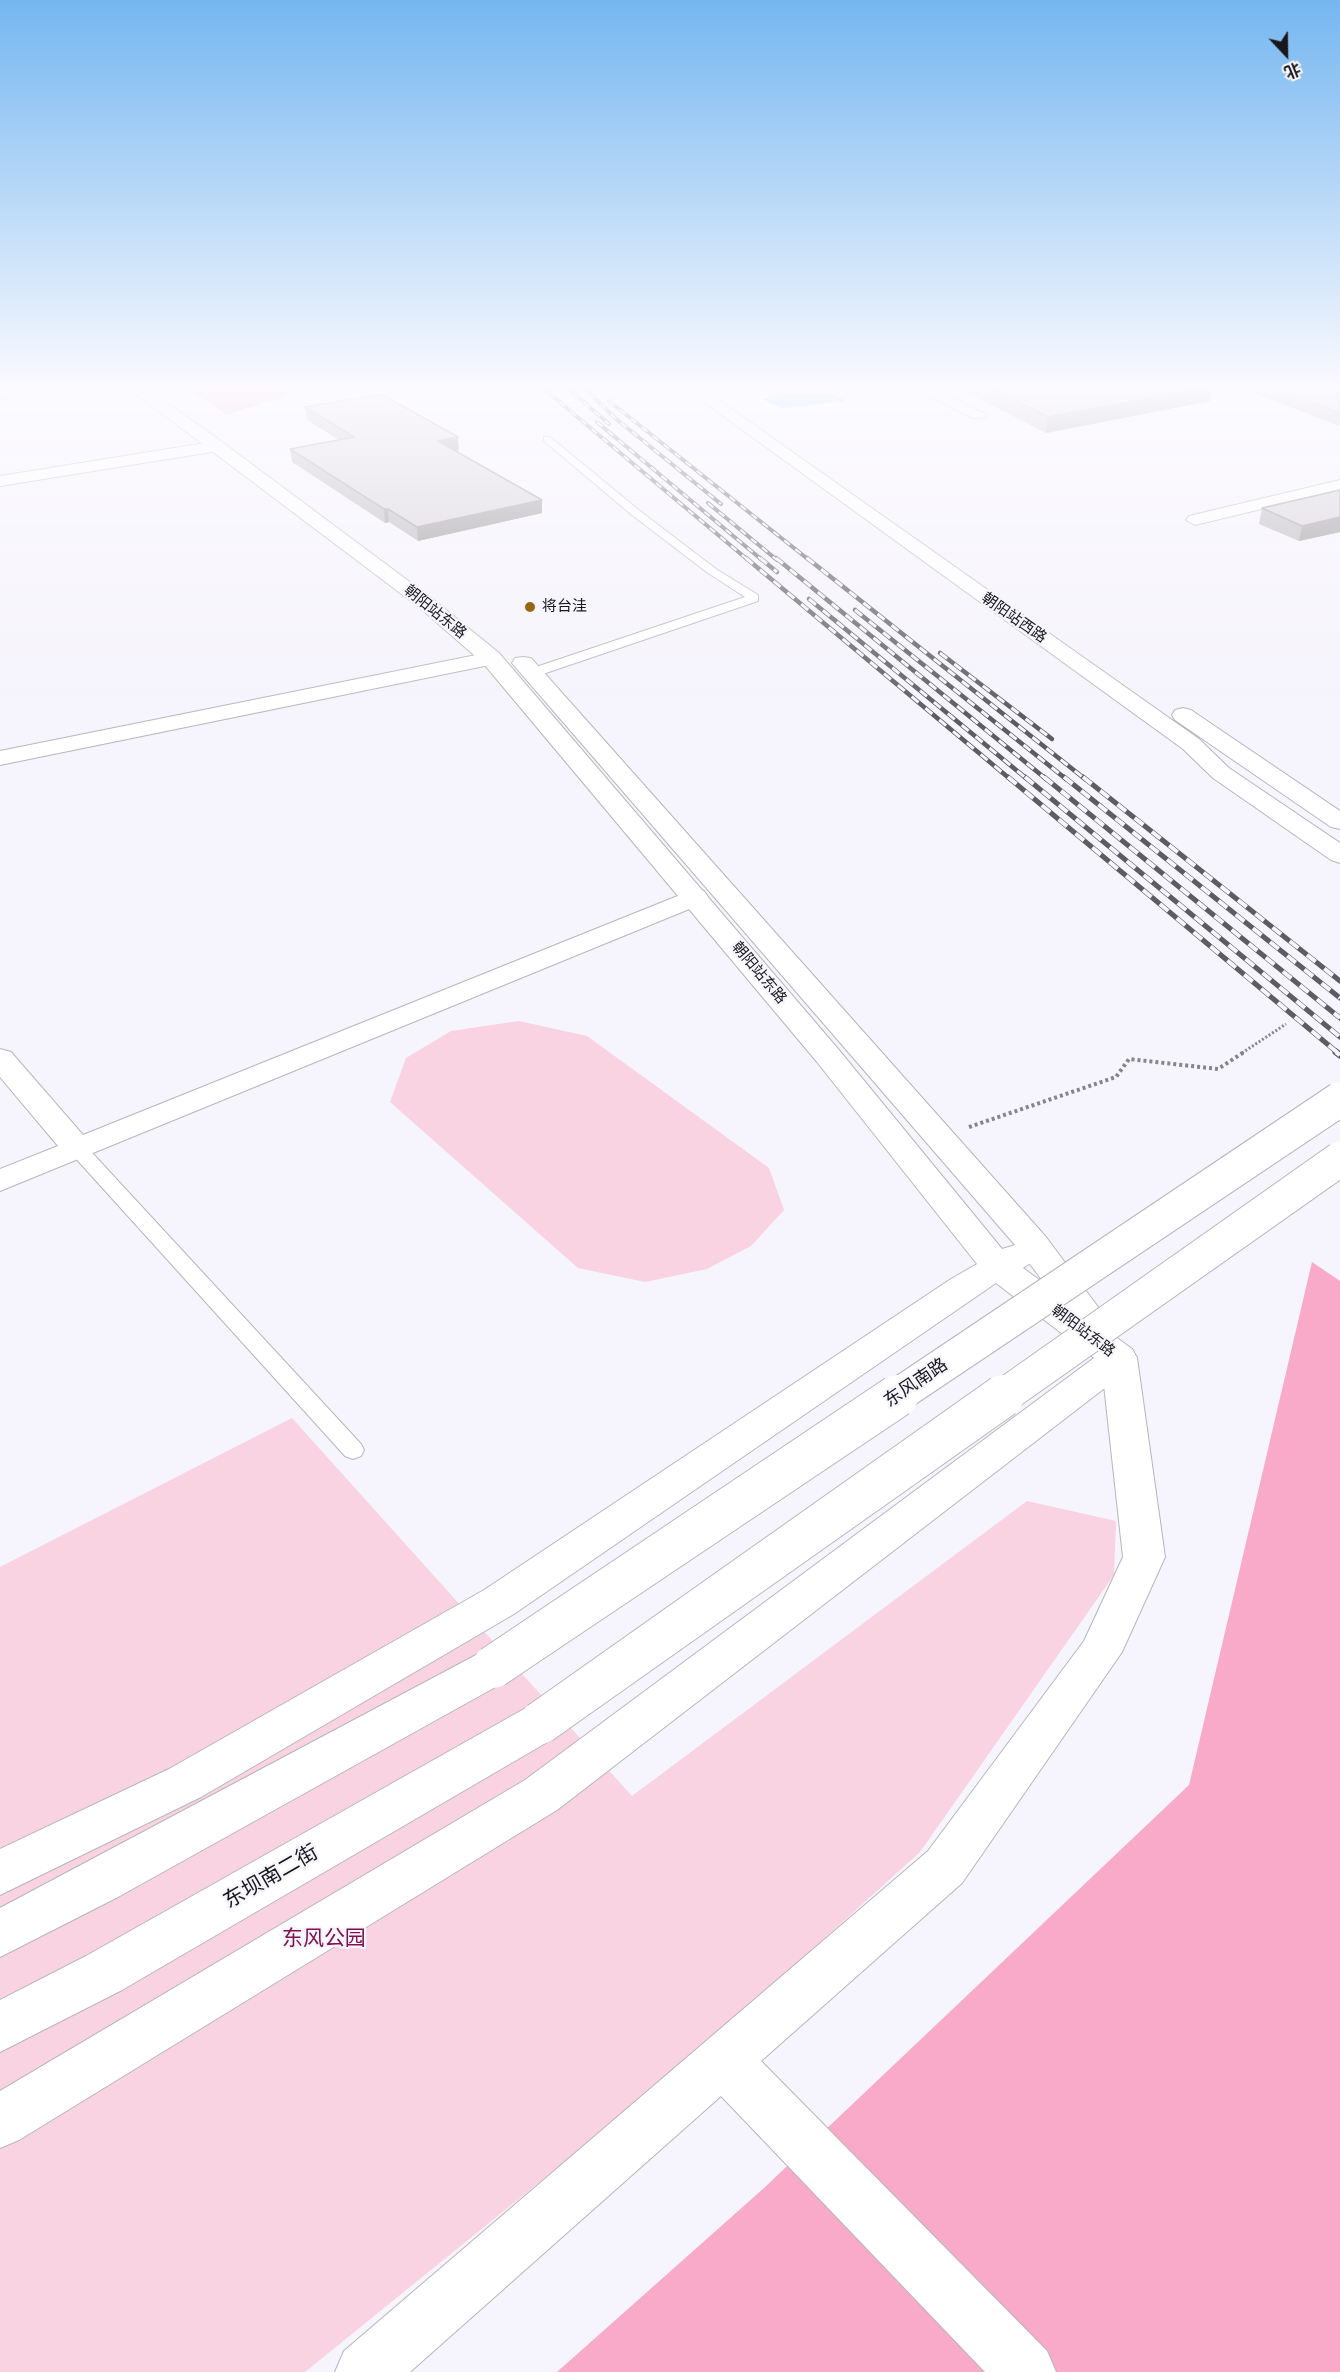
<!DOCTYPE html>
<html>
<head>
<meta charset="utf-8">
<style>
  body { margin:0 }
  #map { position:relative; width:1340px; height:2372px; overflow:hidden; background:#f6f4fc; font-family:"IBM Plex Sans","Noto Sans SC",sans-serif }
  canvas { display:block }
  .north { position:absolute; left:1256px; top:24px; width:60px; height:60px; -webkit-text-stroke:4px #f6f4fc; paint-order:stroke; rotate:158deg; font-size:16px; font-weight:700; line-height:24px; text-align:center; color:#18181a }
  .north::after { content:''; display:block; margin:auto; width:21px; height:27px; background:#18181a; clip-path:polygon(50% 0,100% 100%,50% 72%,0 100%) }
</style>
</head>
<body>
<div id="map">
<canvas width="1340" height="2372"></canvas>
<div class="north">北</div>
</div>
<script>
const context = document.querySelector('canvas').getContext('2d');
context.lineJoin = 'round';
function fillPath(path, color) { context.fillStyle = color; context.fill(path, 'evenodd'); }
const toPath = rows => new Path2D(rows.map(r => 'M' + r).join(''));
function strokePath(path, color, width, dash) { context.strokeStyle = color; context.lineWidth = width; context.lineCap = dash ? 'butt' : 'round'; context.setLineDash(dash || []); context.stroke(path); }
function write(font, color, halo, rows, align = 'center') {
  context.font = font + ' "IBM Plex Sans","Noto Sans SC",sans-serif'; context.lineWidth = 4.5; context.setLineDash([]); context.textBaseline = 'middle'; context.strokeStyle = halo; context.fillStyle = color; for (const [text, x, y, turn = 0] of rows) {
    context.save(); context.translate(x, y); context.rotate((+turn || 0) * Math.PI / 180); context.textAlign = isNaN(turn) ? turn : align; if (halo) context.strokeText(text, 0, 0); context.fillText(text, 0, 0); context.restore();
  }
}
const green = toPath([
  [519,1021,587,1036,769,1168,784,1210,751,1246,707,1269,645,1282,578,1268,390,1102,406,1058,451,1031],
  [292,1418,632,1796,1027,1501,1116,1521,1114,1575,920,1852,689,2061,305,2372,0,2372,0,1567]
]);
const forest = toPath([
  [182,384,311,384,277,400,226,414],
  [1312,1262,1340,1281,1340,2372,557,2372,764,2188,1189,1785]
]);
const water = toPath([
  [784,394,836,395,845,401,783,408,762,399]
]);
const pathFar1 = toPath([
  [1242,1053,1286,1024]
]);
const path = toPath([
  [969,1127,1116,1077,1129,1059,1218,1069,1244,1052]
]);
const lane = toPath([
  [544,437,550,437,640,511,716,569,758,595,758,601,537,676,527,676,527,670,745,597,708,573,632,515,544,441,544,437],
  [77,1142,84,1144,361,1444,364,1450,361,1456,353,1459,345,1456,70,1152,67,1148,77,1142]
]);
const street = toPath([
  [905,384,925,384,987,415,985,418,973,418,905,384],
  [218,441,226,446,224,450,0,486,0,476,218,441],
  [1340,480,1340,490,1195,525,1186,520,1189,516,1340,480],
  [491,652,499,653,502,658,499,663,0,765,0,751,491,652],
  [695,889,704,891,708,897,704,903,0,1191,0,1169,58,1146,0,1077,0,1049,11,1052,83,1135,695,889],
  [1119,1345,1132,1349,1137,1358,1165,1557,1122,1652,962,1883,761,2061,1047,2351,1056,2372,985,2372,721,2096,410,2372,335,2372,344,2351,928,1851,1084,1641,1123,1557,1101,1358,1106,1349,1119,1345]
]);
const secondary = toPath([
  [36,384,86,384,79,389,0,398,0,388,36,384],
  [123,384,140,384,214,436,434,600,499,653,839,1050,1002,1249,1015,1245,512,663,515,658,523,657,531,658,1046,1237,1098,1307,1093,1316,1089,1317,1132,1349,1137,1358,1132,1367,557,1810,19,2140,0,2148,0,2091,525,1780,1094,1358,996,1283,514,1614,201,1797,0,1895,0,1849,169,1769,484,1590,951,1279,977,1264,817,1062,483,663,420,608,123,384],
  [1029,1264,1030,1264,1045,1284,1023,1268,1029,1264],
  [679,384,696,384,1199,739,1229,768,1340,843,1340,863,1331,860,1213,778,1183,749,679,384],
  [1183,708,1191,710,1340,811,1340,829,1331,827,1175,720,1172,715,1175,710,1183,708]
]);
const primary = toPath([
  [493,1649,508,1654,515,1667,508,1680,118,1897,0,1957,0,1908,478,1654,493,1649],
  [540,1704,556,1709,562,1723,556,1737,122,1990,0,2052,0,2000,86,1956,524,1709,540,1704]
]);
const railFar3 = toPath([
  [538,384,748,560],
  [563,384,609,424],
  [581,384,615,418,721,504],
  [609,401,809,560],
  [597,422,762,560],
  [708,503,777,560]
]);
const railFar2 = toPath([
  [746,558,1010,779],
  [760,558,777,572],
  [776,558,1046,779],
  [807,558,1085,779],
  [809,599,1027,779],
  [855,610,1066,779],
  [940,653,1052,739]
]);
const railFar1 = toPath([
  [1008,777,1338,1053],
  [1025,777,1340,1037],
  [1044,777,1340,1018],
  [1064,777,1340,998],
  [1083,777,1340,981]
]);
const rail = toPath([
  [1336,1052,1340,1055]
]);
const primaryBridgeFar1 = toPath([
  [894,1398,1340,1099],
  [1001,1398,1340,1159]
]);
const primaryBridge = toPath([
  [493,1667,897,1396],
  [540,1723,1003,1396]
]);
const wall = toPath([
  [951,384,1212,384,1210,401,1046,433],
  [1255,384,1340,384,1340,426,1253,393],
  [305,407,459,450,455,451,542,513,418,541,389,522,385,523,292,462,290,449,339,440,307,420],
  [1340,490,1340,532,1299,541,1259,524,1262,508]
]);
const shadedWall = toPath([
  [1212,386,1210,401,1046,433,1048,417],
  [458,437,459,450,439,454,438,441],
  [542,500,542,513,418,541,417,527],
  [384,509,388,509,389,522,385,523],
  [1340,517,1340,532,1299,541,1302,526]
]);
const building = toPath([
  [983,384,1212,384,1212,386,1048,417,983,384],
  [1263,384,1340,384,1340,413,1263,384],
  [381,394,458,437,438,441,542,500,417,527,388,509,384,509,290,449,354,437,305,407,381,394],
  [1340,490,1340,517,1302,526,1262,508,1340,490]
]);
const markers = [
  [530,607,6,"#956715"]
];
const farPoinames = [
  ["将台洼",542,607]
];
const farStreetnames = [
  ["朝阳站东路",435,612,39],
  ["朝阳站西路",1014,618,35],
  ["朝阳站东路",759,973,50],
  ["朝阳站东路",1083,1331,37]
];
const streetNames = [
  ["东风南路",916,1383,-34]
];
const nearStreetnames = [
  ["东坝南二街",271,1877,-30]
];
const nearParknames = [
  ["东风公园",324,1939]
];
fillPath(green, '#f9d3e1');
fillPath(forest, '#f8aac8');
fillPath(water, '#69b9fb');
strokePath(lane, '#b7b5bd', 2);
strokePath(street, '#b7b5bd', 2);
strokePath(secondary, '#b7b5bd', 2);
strokePath(primary, '#b7b5bd', 2);
strokePath(pathFar1, '#86858a', 3, [2, 2]);
strokePath(path, '#86858a', 4, [3, 3]);
fillPath(lane, '#fff');
fillPath(street, '#fff');
fillPath(secondary, '#fff');
fillPath(primary, '#fff');
strokePath(railFar3, '#5d5c60', 4);
strokePath(railFar2, '#5d5c60', 4.5);
strokePath(railFar1, '#5d5c60', 5);
strokePath(rail, '#5d5c60', 7);
strokePath(railFar3, '#f6f4fc', 2, [7]);
strokePath(railFar2, '#f6f4fc', 3, [9]);
strokePath(railFar1, '#f6f4fc', 4, [11]);
strokePath(rail, '#f6f4fc', 4.5, [14]);
strokePath(primaryBridgeFar1, '#b7b5bd', 36, []);
strokePath(primaryBridge, '#b7b5bd', 44, []);
strokePath(primaryBridgeFar1, '#fff', 34);
strokePath(primaryBridge, '#fff', 42);
fillPath(wall, '#b7b1b6');
fillPath(shadedWall, '#959094');
fillPath(building, '#d5ced4');
strokePath(building, '#959094', 1.5);
const sky = context.createLinearGradient(0, 0, 0, 716);
sky.addColorStop(0, '#75b6f0');
sky.addColorStop(0.54, '#fbfafe');
sky.addColorStop(1, '#fbfafe00');
context.fillStyle = sky;
context.fillRect(0, 0, 1340, 716);
for (const [x, y, r, color] of markers) { const dot = new Path2D(); dot.arc(x, y, r, 0, 2 * Math.PI); context.fillStyle = color; context.fill(dot); strokePath(dot, '#f6f4fc', 2); }
write('15px', '#18181a', '#f6f4fc', farPoinames, 'left');
write('15px', '#18181a', '#f6f4fc', farStreetnames);
write('18px', '#18181a', '#f6f4fc', streetNames);
write('21px', '#18181a', '#f6f4fc', nearStreetnames);
write('21px', '#81104d', '#f6f4fc', nearParknames);
</script>
</body>
</html>
